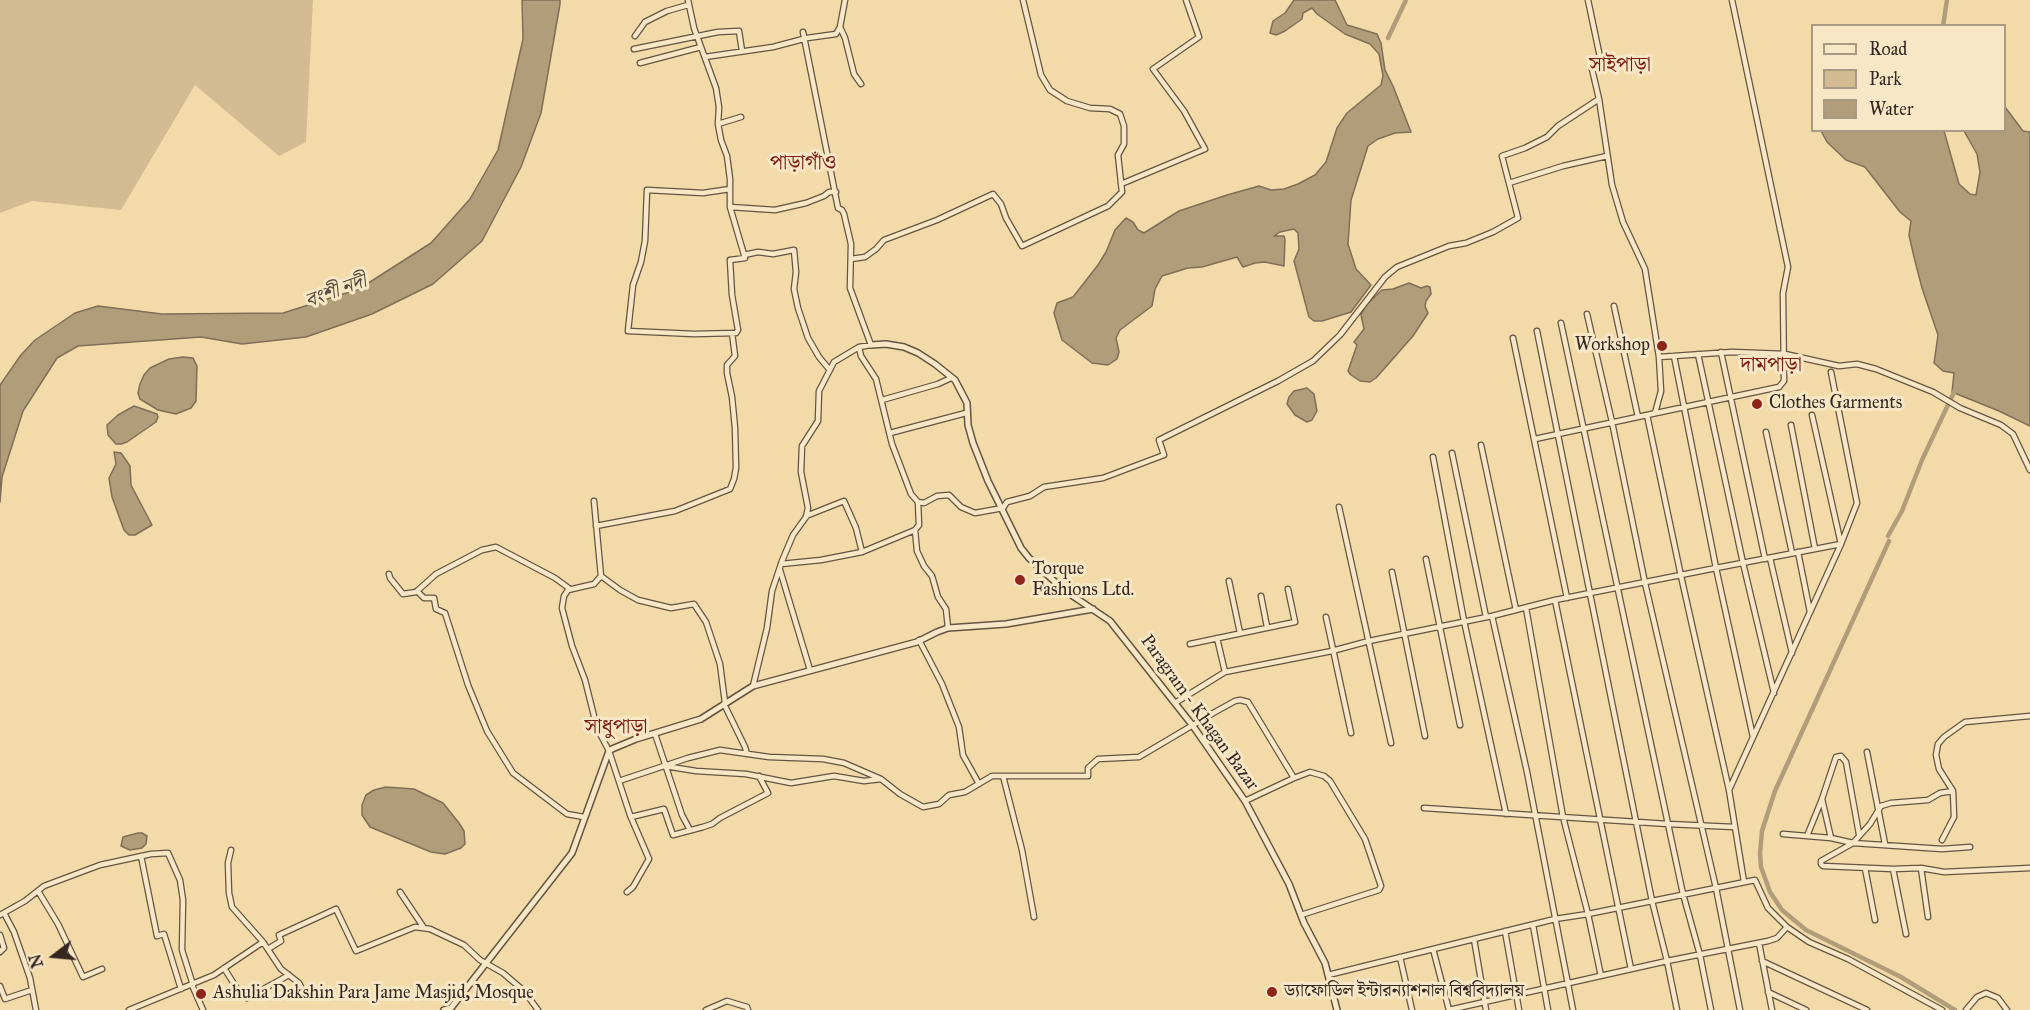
<!DOCTYPE html>
<html>
<head>
<meta charset="utf-8">
<style>
  body { margin:0 }
  #map { position:relative; width:2030px; height:1010px; overflow:hidden; background:#f3daa9; font-family:"IM FELL Great Primer",serif }
  canvas { display:block }
  .legend { position:absolute; left:1811px; top:24px; width:195px; height:108px; box-sizing:border-box; background:#f7e7c7; border:2px solid #a99a84; margin:0; padding:8px 10px; list-style:none; font-size:18px; color:#352720 }
  .legend li { display:flex; align-items:center; gap:12px; height:30px }
  .legend b { width:30px; border:2px solid #a99a84 }
  .north { position:absolute; left:24px; top:926px; width:60px; height:60px; -webkit-text-stroke:4px #f7e7c7; paint-order:stroke; rotate:254deg; font-size:16px; font-weight:700; line-height:24px; text-align:center; color:#352720 }
  .north::after { content:''; display:block; margin:auto; width:21px; height:27px; background:#352720; clip-path:polygon(50% 0,100% 100%,50% 72%,0 100%) }
</style>
</head>
<body>
<div id="map">
<canvas width="2030" height="1010"></canvas>
<ul class="legend">
<li><b style="height:8px;background:#f7e7c7"></b>Road</li>
<li><b style="height:16px;background:#d3bc92"></b>Park</li>
<li><b style="height:16px;background:#b29d7a"></b>Water</li>
</ul>
<div class="north">N</div>
</div>
<script>
const context = document.querySelector('canvas').getContext('2d');
context.lineJoin = 'round';
function fillPath(path, color) { context.fillStyle = color; context.fill(path, 'evenodd'); }
const toPath = rows => new Path2D(rows.map(r => 'M' + r).join(''));
function strokePath(path, color, width, dash) { context.strokeStyle = color; context.lineWidth = width; context.lineCap = dash ? 'butt' : 'round'; context.setLineDash(dash || []); context.stroke(path); }
function write(font, color, halo, rows, align = 'center') {
  context.font = font + ' "IM FELL Great Primer","Noto Serif Bengali",serif'; context.lineWidth = 6; context.setLineDash([]); context.textBaseline = 'middle'; context.strokeStyle = halo; context.fillStyle = color; for (const [text, x, y, turn = 0] of rows) {
    context.save(); context.translate(x, y); context.rotate((+turn || 0) * Math.PI / 180); context.textAlign = isNaN(turn) ? turn : align; if (halo) context.strokeText(text, 0, 0); context.fillText(text, 0, 0); context.restore();
  }
}
const green = toPath([
  [0,0,313,0,306,142,279,156,195,85,121,210,32,201,0,213]
]);
const water = toPath([
  [522,0,560,0,560,4,541,113,521,167,482,241,433,284,372,314,306,337,242,344,201,337,78,346,57,358,23,411,2,477,0,502,0,385,21,355,35,340,75,313,98,306,162,314,283,313,359,289,431,243,470,199,498,150,523,39,522,0],
  [1294,0,1335,0,1347,25,1377,34,1381,43,1385,70,1393,86,1411,132,1395,133,1378,139,1368,146,1351,200,1348,244,1356,269,1371,285,1351,312,1322,321,1314,321,1309,317,1294,261,1299,249,1298,233,1294,229,1280,232,1274,236,1284,236,1285,240,1284,266,1265,262,1255,263,1243,267,1237,257,1202,267,1188,268,1162,276,1155,289,1152,306,1120,330,1116,338,1119,352,1117,359,1108,365,1092,363,1062,340,1054,313,1057,303,1073,297,1098,265,1106,252,1115,230,1126,218,1133,222,1138,230,1144,233,1179,211,1227,195,1259,186,1271,190,1284,189,1298,184,1315,175,1326,162,1337,128,1347,113,1381,85,1383,76,1379,54,1370,44,1345,34,1317,14,1312,8,1303,13,1302,19,1285,31,1276,35,1270,33,1273,21,1285,13,1294,0],
  [2005,107,2023,131,2030,132,2030,426,1999,411,1952,392,1954,373,1943,371,1934,363,1938,335,1922,288,1914,257,1909,235,1911,221,1900,212,1865,167,1846,160,1827,142,1821,131,1944,131,1959,184,1970,194,1976,195,1980,172,1977,154,1964,131,2004,130,2005,107],
  [1409,283,1421,288,1427,286,1430,287,1431,294,1426,301,1425,306,1428,313,1413,336,1376,378,1370,382,1360,381,1351,375,1348,371,1357,345,1354,342,1364,329,1361,315,1366,305,1382,290,1393,289,1409,283],
  [183,357,193,358,197,366,196,401,191,408,176,414,158,410,140,399,138,393,140,384,144,375,150,368,169,359,183,357],
  [1307,388,1314,394,1317,411,1312,420,1307,422,1295,415,1287,404,1289,397,1294,391,1307,388],
  [134,406,157,414,158,417,156,422,127,442,121,444,116,444,108,435,107,425,118,415,134,406],
  [114,452,121,453,130,466,131,485,152,525,135,535,129,535,124,530,112,497,109,478,116,464,114,452],
  [386,787,414,789,443,803,459,823,464,831,465,844,461,848,445,854,431,852,370,827,362,815,362,805,366,795,374,790,386,787],
  [138,833,142,833,147,836,146,844,142,848,130,850,121,846,123,837,138,833]
]);
const canal = toPath([
  [1943,26,1947,0],
  [1388,38,1406,0],
  [1888,536,1902,511,1922,460,1955,390],
  [1889,541,1775,791,1762,831,1760,853,1761,867,1770,892,1782,910,1806,930,1901,977,1955,1010]
]);
const minor = toPath([
  [688,0,694,28,716,88,719,107,718,124],
  [1588,0,1600,57,1599,62,1592,69,1599,99,1612,185,1623,222,1645,269,1659,357,1732,352,1785,354,1839,366,1857,364,1876,369,1933,392,1960,408,2001,425,2013,434,2030,470],
  [1732,0,1788,267,1783,293,1784,381,1779,387,1647,415,1681,576,1729,790,1744,882],
  [840,27,845,38,854,74,861,84],
  [635,36,645,22,667,11,688,5],
  [634,49,718,32,739,31,742,51],
  [705,57,773,47,807,38,836,34,840,27,845,0],
  [640,63,701,47],
  [741,117,718,124,721,140,727,156,730,179,730,207,775,210,806,203,824,196,829,192,836,192],
  [1509,183,1563,166,1607,156],
  [1121,184,1205,149,1184,111,1153,69,1199,37,1186,0],
  [730,207,745,258,730,260,732,295,738,330,736,333,694,334,628,331,633,285,641,262,645,241,647,190,703,193,730,189],
  [744,255,758,252,773,254,794,250,796,272,794,289,798,308,808,338,819,357,829,369],
  [851,259,865,257,876,249,884,240,937,220,993,194,1001,204,1006,218,1022,246,1108,206,1122,192,1118,155,1124,144,1124,126,1120,114,1110,109,1090,108,1067,101,1050,90,1041,75,1023,0],
  [1614,306,1638,417],
  [1587,314,1612,422,1645,583,1716,888,1740,1010],
  [1561,323,1683,894,1700,955,1711,1010],
  [1513,338,1567,598],
  [859,347,861,356,876,379,892,444,911,494,918,502,924,503,937,496,949,495,961,507,975,513,1003,508,1007,502,1030,496,1044,487,1103,478,1164,455,1159,440,1278,381,1313,361,1340,335,1385,277,1397,267,1449,246,1466,243,1493,232,1518,218,1502,156,1525,148,1547,137,1558,126,1599,99],
  [1721,352,1765,559],
  [1698,354,1743,563,1774,693],
  [882,400,938,384,951,378],
  [1655,413,1661,391,1659,357],
  [1812,415,1841,544],
  [1791,425,1815,549],
  [1766,432,1792,553],
  [890,433,966,413],
  [1535,439,1647,415],
  [1481,445,1516,610],
  [1452,453,1486,617],
  [1433,457,1464,621,1506,814],
  [594,501,601,576,594,584,568,590,564,596,562,608,572,646,585,680,597,728,609,751,630,815,649,859,633,887,627,892],
  [918,502,919,525,915,530,917,551,924,566,932,576,938,597,946,609,948,628],
  [1339,507,1391,743],
  [806,516,844,501,856,528,862,552,915,530],
  [596,526,675,511,730,489,734,479,736,468,735,428,732,397,727,373,727,365,735,356,732,333],
  [1798,552,1810,612],
  [1770,558,1792,653],
  [1426,559,1460,725],
  [781,564,821,560,862,552],
  [780,570,810,670],
  [1392,572,1425,736],
  [389,574,390,578,403,594,416,592,436,574,482,550,496,547,555,578,570,589],
  [601,576,620,590,638,600,671,608,694,604,706,622,720,664,725,703],
  [1229,581,1240,633],
  [417,591,424,598,434,598,436,609,445,613,468,685,487,731,513,773,567,814,584,817],
  [1261,596,1267,627],
  [1555,600,1631,969],
  [1526,608,1563,817,1588,914,1601,976],
  [1326,617,1351,733],
  [1217,638,1225,672],
  [919,640,942,684,959,727,963,755,979,784],
  [1190,644,1295,622,1288,589],
  [753,686,767,628,772,591,782,561,793,535,806,517,808,508,801,472,802,446,818,421,819,391,834,362,859,347,871,345,850,288,851,244,844,214,842,210,838,208,803,32],
  [1175,703,1225,672,1332,651,1369,641,1492,616],
  [724,704,745,747,747,754],
  [655,734,682,815,690,830],
  [1753,737,1716,568,1841,544],
  [1867,752,1885,844],
  [665,766,696,771,746,774,791,783,834,776,864,781,881,779,900,794,923,807,939,804,949,795,965,792,992,776,1088,776,1088,768,1098,759,1139,757,1215,712,1235,701,1240,700,1248,702,1294,778,1245,801],
  [1003,776,1022,850,1034,917],
  [1294,778,1310,772,1324,776,1330,781,1365,839,1381,886,1379,890,1301,915],
  [619,781,688,758,720,750,769,757,823,759,844,763,881,779],
  [1729,790,1841,544,1857,503,1831,372],
  [1822,799,1831,838],
  [1424,808,1668,824,1734,827],
  [631,817,664,809,673,835,703,827,712,824,720,818,768,793,759,776],
  [1783,834,1831,838,1853,843,1870,824,1881,806,1891,803,1928,800,1940,793,1953,791,1939,769,1936,755,1938,744,1944,737,1965,722,2030,716],
  [1807,836,1822,799,1836,757,1841,756,1846,762,1859,834],
  [1942,840,1954,817,1953,791],
  [1970,847,1942,849,1853,843,1821,861,1821,864,1823,866,1893,869,1921,868,1944,872,2030,868],
  [231,850,228,863,229,893,232,907,263,942],
  [141,856,157,936,164,934,181,989],
  [1865,868,1875,920],
  [1921,868,1928,917],
  [1893,869,1906,934],
  [38,891,58,924,83,977,102,969],
  [400,892,424,928],
  [4,913,14,932,30,978,36,1010],
  [0,915,25,901,44,886,100,865,151,854,168,853,180,880,183,900,182,950,193,985],
  [1533,925,1548,1010],
  [1787,927,1809,942,1848,959,1942,1010],
  [1505,931,1519,1010],
  [0,935,4,948,0,952],
  [1474,939,1486,1010],
  [1759,943,1772,1010],
  [268,949,281,941,279,935,336,909,356,951,415,927,430,929,464,945,480,960,503,973,524,991,538,1010],
  [1433,949,1449,1010,1667,961,1677,1010],
  [1400,957,1412,1010],
  [1762,961,1867,1010],
  [224,968,241,995,244,993,247,998,289,975],
  [1328,975,1555,919,1588,914,1652,901,1755,880,1768,908,1787,927,1777,938,1768,941,1667,961,1652,901,1537,331],
  [192,985,203,1010],
  [0,986,5,999,32,990],
  [1768,992,1806,1010],
  [129,1010,214,975,263,942,281,969,299,983,303,991],
  [706,1010,727,1001,747,1007,748,1010],
  [1573,1010,1527,772,1492,616,1555,600,1716,568,1674,356],
  [1966,1010,1977,997,1986,993,1998,998,2007,1010]
]);
const tertiary = toPath([
  [871,345,886,344,904,347,918,353,935,364,955,380,967,403,968,425,973,443,988,481,1021,548,1029,558,1064,590,1110,621,1193,726,1245,801,1289,884,1304,923,1325,963,1337,1010],
  [444,1010,451,1008,572,853,609,751,612,749,636,739,701,719,753,686,917,642,937,632,948,628,1006,624,1093,609]
]);
const markers = [
  [1662,346,6,"#8f2418"],
  [1757,404,6,"#8f2418"],
  [1020,580,6,"#8f2418"],
  [1272,992,6,"#8f2418"],
  [201,994,6,"#8f2418"]
];
const poiNames = [
  ["Workshop",1650,346,"right"],
  ["Clothes Garments",1769,404],
  ["Torque",1032,570],
  ["Fashions Ltd.",1032,591],
  ["ড্যাফোডিল ইন্টারন্যাশনাল বিশ্ববিদ্যালয়",1284,992],
  ["Ashulia Dakshin Para Jame Masjid, Mosque",213,994]
];
const streetNames = [
  ["Paragram - Khagan Bazar",1199,713,54]
];
const waterNames = [
  ["বংশী নদী",336,292,-20]
];
const quarterNames = [
  ["সাইপাড়া",1620,66],
  ["পাড়াগাঁও",803,164],
  ["দামপাড়া",1771,366],
  ["সাধুপাড়া",616,728]
];
fillPath(green, '#d3bc92');
fillPath(water, '#b29d7a');
strokePath(water, '#806e56', 1.5);
strokePath(canal, '#b29d7a', 4.5);
strokePath(minor, '#645442', 7);
strokePath(tertiary, '#645442', 8);
strokePath(minor, '#f7e7c7', 4.5);
strokePath(tertiary, '#f7e7c7', 5);
for (const [x, y, r, color] of markers) { const dot = new Path2D(); dot.arc(x, y, r, 0, 2 * Math.PI); context.fillStyle = color; context.fill(dot); strokePath(dot, '#f7e7c7', 2); }
write('18px', '#352720', '#f7e7c7', poiNames, 'left');
write('18px', '#352720', '#f7e7c7', streetNames);
write('italic 20px', '#5a4a3b', '#f7e7c7', waterNames);
write('21px', '#7a1f14', '#f7e7c7', quarterNames);
</script>
</body>
</html>
